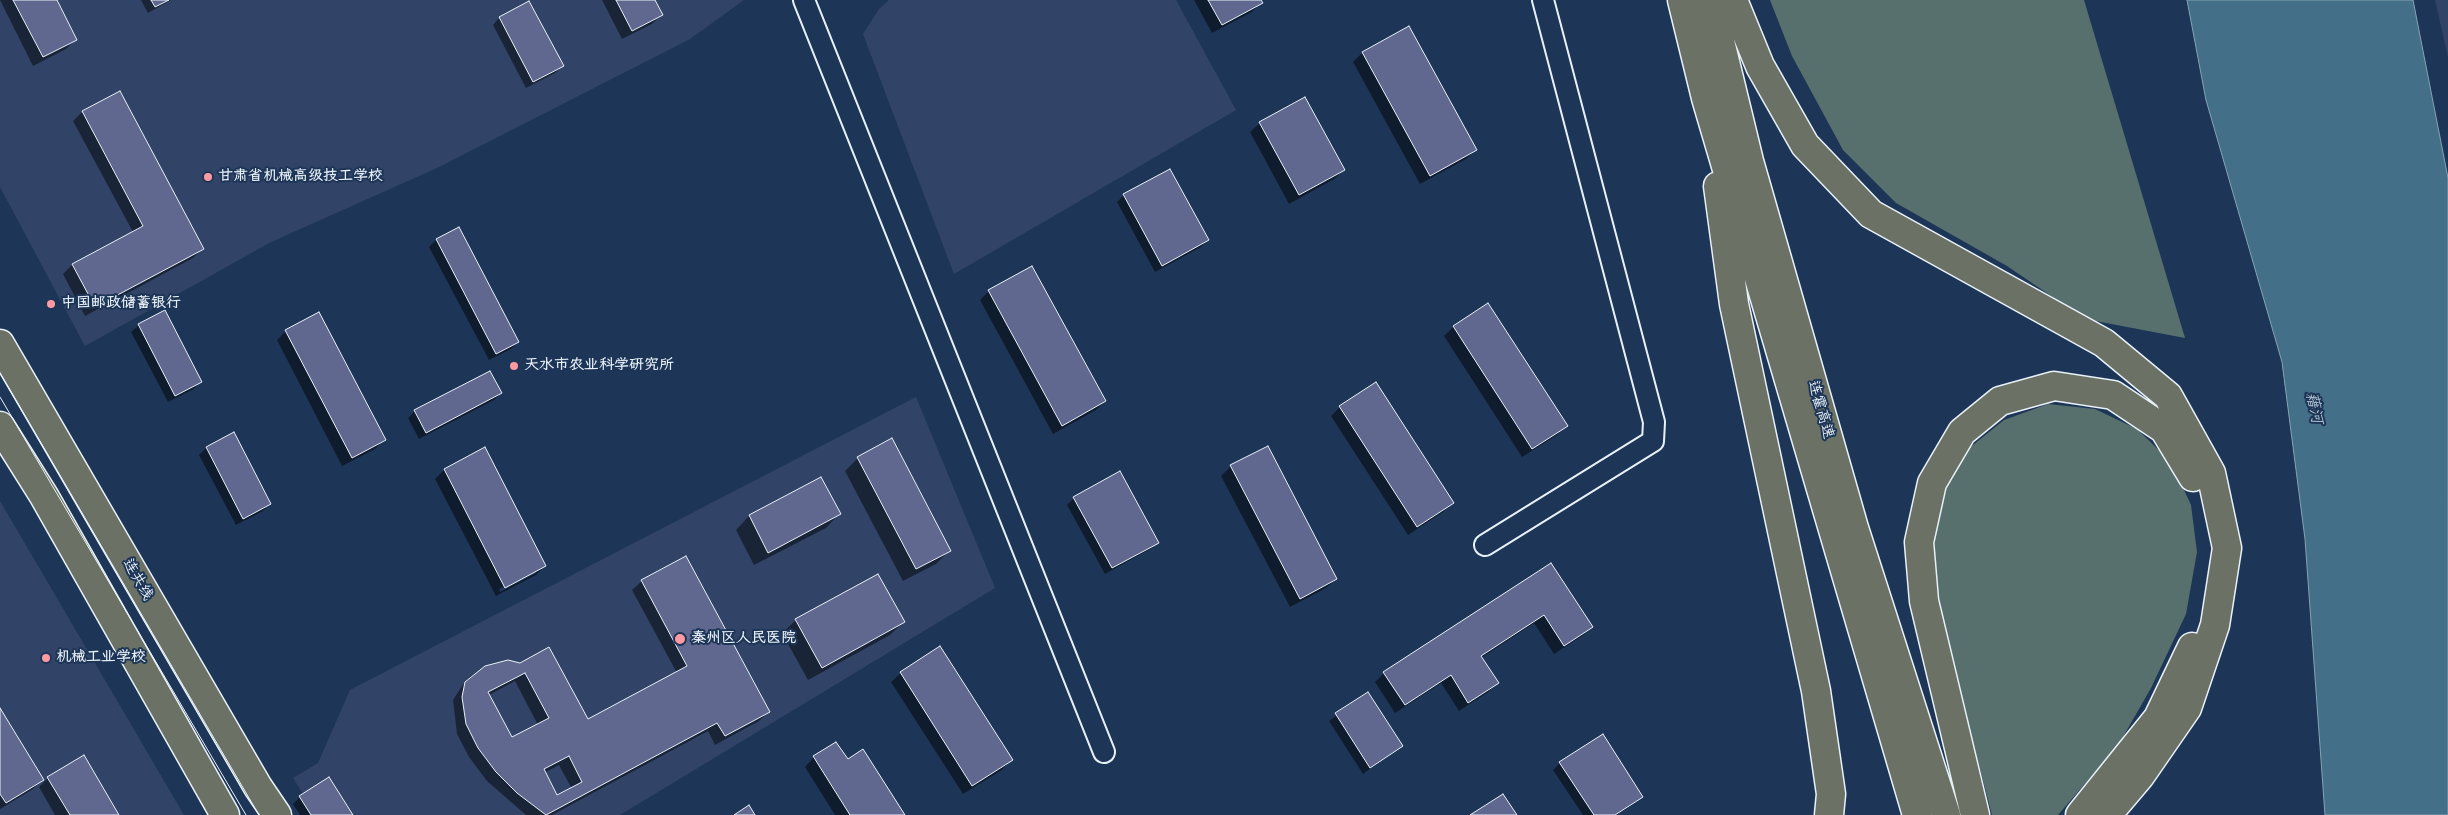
<!DOCTYPE html>
<html>
<head>
<meta charset="utf-8">
<style>
  body { margin:0 }
  canvas { display:block; background:#1d3557 }
</style>
</head>
<body>
<canvas width="2448" height="815"></canvas>
<script>
const context = document.querySelector('canvas').getContext('2d');
context.lineJoin = 'round';
function fillPath(path, color) { context.fillStyle = color; context.fill(path, 'evenodd'); }
const toPath = rows => new Path2D(rows.map(r => 'M' + r).join(''));
function strokePath(path, color, width, dash) { context.strokeStyle = color; context.lineWidth = width; context.lineCap = dash ? 'butt' : 'round'; context.setLineDash(dash || []); context.stroke(path); }
function write(font, color, halo, rows, align = 'center') {
  context.font = font + ' "Architects Daughter","LXGW WenKai TC",sans-serif'; context.lineWidth = 4; context.setLineDash([]); context.textBaseline = 'middle'; context.strokeStyle = halo; context.fillStyle = color; for (const [text, x, y, turn = 0] of rows) {
    context.save(); context.translate(x, y); context.rotate((+turn || 0) * Math.PI / 180); context.textAlign = isNaN(turn) ? turn : align; if (halo) context.strokeText(text, 0, 0); context.fillText(text, 0, 0); context.restore();
  }
}
const built = toPath([
  [0,0,744,0,690,39,437,168,271,242,85,346,0,187],
  [889,0,1176,0,1236,110,954,274,863,34,879,9],
  [2435,0,2448,0,2448,57],
  [916,397,995,588,620,815,317,815,293,778,318,763,350,690],
  [0,501,184,815,0,815]
]);
const green = toPath([
  [1770,0,2084,0,2185,338,2085,319,2007,266,1896,203,1843,150,1792,56],
  [2048,404,2095,409,2137,429,2171,462,2191,505,2197,552,2186,614,2151,688,2119,744,2058,815,1992,815,1935,597,1930,532,1942,487,1968,449,2004,420]
]);
const water = toPath([
  [2187,0,2413,0,2448,178,2448,815,2325,815,2305,539,2282,362,2206,100,2187,0]
]);
const shadow = toPath([
  [0,0,55,0,76,39,66,49,33,66],
  [141,0,171,0,148,13],
  [602,0,654,0,662,14,652,24,622,39],
  [1194,0,1260,0,1261,2,1252,12,1212,33],
  [499,18,562,66,555,73,526,88,493,25],
  [1362,53,1476,150,1466,159,1420,184,1353,62],
  [82,112,202,249,193,258,85,316,63,274,72,265,133,232,73,121],
  [1260,123,1344,170,1334,179,1289,204,1250,132],
  [1124,195,1207,240,1201,247,1155,272,1117,202],
  [458,229,518,342,511,349,489,360,429,247,436,240],
  [989,291,1105,401,1096,410,1053,434,980,300],
  [1488,304,1566,425,1557,435,1522,457,1444,336,1453,327],
  [164,312,200,382,194,389,168,402,131,332,138,326],
  [286,331,384,440,375,449,342,466,277,340],
  [501,393,494,400,419,439,408,418,415,411],
  [1340,407,1452,503,1443,512,1408,535,1331,416],
  [233,434,270,504,263,511,236,525,199,455,206,448],
  [1267,447,1336,579,1326,588,1290,607,1221,476,1231,466],
  [858,458,950,550,936,564,903,581,845,471],
  [444,470,545,566,536,575,496,596,435,479],
  [536,571,536,573,500,592,499,589],
  [821,479,839,514,826,528,754,565,736,530,749,516],
  [1074,498,1157,542,1150,549,1105,574,1067,505],
  [686,557,769,712,759,721,715,745,708,731,552,815,526,815,487,781,469,757,457,734,453,700,462,686,471,676,497,663,508,662,520,665,588,721,677,673,632,590,642,581],
  [515,681,538,725,512,739,489,695],
  [559,765,572,789,556,797,544,773],
  [1551,565,1591,627,1582,636,1554,654,1534,623,1481,658,1497,683,1488,692,1459,711,1441,683,1395,713,1375,682,1384,673],
  [796,620,903,622,890,635,808,680,782,633],
  [901,673,1011,760,1002,770,963,794,891,682],
  [1367,693,1401,746,1363,774,1329,721],
  [0,710,42,780,33,789,0,809],
  [836,743,847,761,903,815,835,815,805,767,814,757],
  [1560,763,1642,797,1617,815,1583,815,1553,770],
  [48,778,118,815,55,815,39,787],
  [300,797,351,815,300,815,293,804]
]);
const building = toPath([
  [13,0,57,0,77,40,43,57,13,0],
  [151,0,169,0,155,7,151,0],
  [616,0,655,0,663,15,632,31,616,0],
  [1208,0,1261,0,1263,3,1222,25,1208,0],
  [529,1,564,66,533,82,499,17,529,1],
  [1409,26,1477,150,1430,176,1362,52,1409,26],
  [120,91,204,249,95,307,72,264,143,226,82,111,120,91],
  [1305,97,1345,170,1299,195,1259,122,1305,97],
  [1170,169,1209,240,1162,266,1123,194,1170,169],
  [459,227,519,342,496,354,436,239,459,227],
  [1032,266,1106,401,1062,426,988,290,1032,266],
  [1488,303,1568,426,1532,449,1453,326,1488,303],
  [165,310,202,382,175,396,138,324,165,310],
  [319,312,386,440,352,458,285,330,319,312],
  [490,371,502,393,426,433,414,410,490,371],
  [1376,382,1454,503,1417,527,1339,406,1376,382],
  [234,432,271,504,243,519,206,447,234,432],
  [892,438,951,551,916,569,857,457,892,438],
  [1268,446,1337,579,1300,599,1230,465,1268,446],
  [485,447,546,566,505,588,444,469,485,447],
  [1120,471,1159,543,1112,568,1073,497,1120,471],
  [821,477,841,514,768,553,749,515,821,477],
  [686,556,770,712,725,736,717,723,546,815,517,793,496,772,478,748,466,724,462,697,465,682,485,666,508,660,520,663,549,647,588,719,687,666,641,580,686,556],
  [525,673,549,718,512,737,488,692,525,673],
  [569,756,582,782,557,795,544,769,569,756],
  [1551,563,1593,627,1564,646,1544,615,1481,656,1499,683,1468,703,1451,675,1405,705,1383,672,1551,563],
  [878,574,905,622,822,668,795,619,878,574],
  [940,646,1013,760,972,786,900,672,940,646],
  [1368,692,1403,746,1370,768,1335,713,1368,692],
  [0,708,44,780,6,803,0,794,0,708],
  [1603,734,1643,797,1615,815,1594,815,1559,762,1603,734],
  [836,742,848,759,863,749,905,815,850,815,813,756,836,742],
  [84,755,119,815,70,815,47,777,84,755],
  [329,777,353,815,311,815,299,796,329,777],
  [1503,794,1517,815,1470,815,1503,794],
  [749,805,755,815,734,815,749,805]
]);
const minor = toPath([
  [804,0,1104,752],
  [1485,545,1653,441,1654,422,1543,0]
]);
const highway = toPath([
  [1682,0,1706,98,1917,815],
  [1710,0,1749,161,1854,528,1946,815],
  [1733,0,1760,66,1805,145,1871,214,2104,343,2168,396,2211,473,2227,548,2215,625,2187,708,2140,776,2107,815],
  [1718,186,1734,304,1816,691,1831,794,1829,815],
  [0,344,258,787,277,815],
  [0,426,44,496,225,815],
  [1975,815,1924,601,1919,542,1932,483,1962,432,2000,401,2054,386,2113,395,2164,429,2193,477],
  [2080,815,2158,718,2192,647]
]);
const tram = toPath([
  [0,373,259,815],
  [0,397,246,815]
]);
const markers = [
  [208,177,5,"#ff9aa2"],
  [51,304,5,"#ff9aa2"],
  [514,366,5,"#ff9aa2"],
  [680,639,6,"#ff9aa2"],
  [46,658,5,"#ff9aa2"]
];
const poiNames = [
  ["甘肃省机械高级技工学校",218,177],
  ["中国邮政储蓄银行",61,304],
  ["天水市农业科学研究所",524,366],
  ["秦州区人民医院",691,639],
  ["机械工业学校",56,658]
];
const streetNames = [
  ["连霍高速",1820,410,74],
  ["连共线",137,580,60]
];
const waterNames = [
  ["藉河",2313,408,78]
];
fillPath(built, '#314468');
fillPath(green, '#57706d');
fillPath(water, '#446f89');
strokePath(water, '#86a3b5', 1);
fillPath(shadow, '#0007');
fillPath(building, '#61688f');
strokePath(building, '#e8f1f8', 1);
strokePath(minor, '#e8f1f8', 24);
strokePath(highway, '#e8f1f8', 31);
strokePath(minor, '#1d3557', 20);
strokePath(highway, '#6b7165', 28);
strokePath(tram, '#e8f1f8', 1);
for (const [x, y, r, color] of markers) { const dot = new Path2D(); dot.arc(x, y, r, 0, 2 * Math.PI); context.fillStyle = color; context.fill(dot); strokePath(dot, '#1d3557', 2); }
write('bold 15px', '#e8f1f8', '#1d3557', poiNames, 'left');
write('15px', '#e8f1f8', '#1d3557', streetNames);
write('italic 16px', '#afc4d1', '#1d3557', waterNames);
</script>
</body>
</html>
